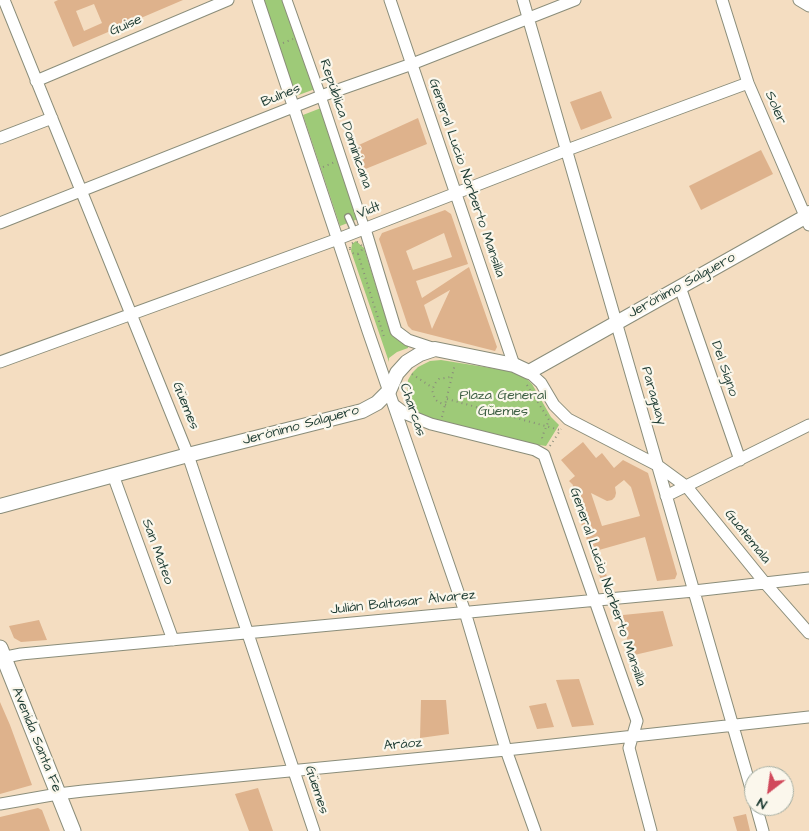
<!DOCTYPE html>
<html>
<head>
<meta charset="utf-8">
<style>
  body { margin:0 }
  #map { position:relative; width:809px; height:831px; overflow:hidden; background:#f4ddc1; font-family:"Architects Daughter",sans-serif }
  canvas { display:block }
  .north { position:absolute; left:744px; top:766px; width:50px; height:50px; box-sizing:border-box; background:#fbf7ec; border:1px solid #a3ada2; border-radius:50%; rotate:210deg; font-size:14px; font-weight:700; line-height:20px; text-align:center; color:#1f3d34 }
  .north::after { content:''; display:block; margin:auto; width:18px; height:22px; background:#d1495b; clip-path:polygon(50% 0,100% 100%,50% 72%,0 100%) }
</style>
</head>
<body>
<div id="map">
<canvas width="809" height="831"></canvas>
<div class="north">N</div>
</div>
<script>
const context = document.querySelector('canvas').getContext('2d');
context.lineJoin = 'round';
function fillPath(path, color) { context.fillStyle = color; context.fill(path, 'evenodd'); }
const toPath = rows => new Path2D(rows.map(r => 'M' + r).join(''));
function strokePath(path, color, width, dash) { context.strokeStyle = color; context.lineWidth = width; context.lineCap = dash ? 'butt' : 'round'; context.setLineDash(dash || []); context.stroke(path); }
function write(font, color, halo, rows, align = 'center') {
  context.font = font + ' "Architects Daughter",sans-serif'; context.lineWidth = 4.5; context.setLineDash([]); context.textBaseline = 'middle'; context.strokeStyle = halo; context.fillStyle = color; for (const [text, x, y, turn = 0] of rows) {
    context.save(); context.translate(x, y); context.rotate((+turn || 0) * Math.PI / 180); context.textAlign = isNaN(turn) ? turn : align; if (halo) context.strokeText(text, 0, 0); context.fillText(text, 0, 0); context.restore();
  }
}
const green = toPath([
  [263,0,284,0,315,89,296,96],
  [321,108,358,219,340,226,303,115],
  [356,241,364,248,391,334,408,346,408,348,397,352,389,358,389,362,351,251,352,244],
  [441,360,516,372,526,378,532,384,551,417,559,425,546,446,519,442,426,417,417,412,408,400,407,393,408,380,412,373,418,367,430,361]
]);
const building = toPath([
  [58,0,183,0,73,47,54,2],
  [94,4,102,23,84,31,76,11],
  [601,91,612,118,581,130,570,102],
  [418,118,427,144,358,172,350,149],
  [761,150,773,174,701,210,689,186],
  [445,210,451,214,468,264,416,281,422,298,469,267,497,347,495,351,412,330,408,326,379,239,382,233],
  [444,233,452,257,413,270,406,251],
  [450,290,432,329,424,305],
  [583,442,596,458,602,453,614,468,623,460,648,473,677,574,675,579,657,581,645,537,599,550,610,587,601,580,575,506,577,505,571,493,573,485,569,481,575,476,561,460],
  [624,480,631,487,640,516,602,526,591,493,607,501,612,500,615,497,616,493,615,487],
  [663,611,673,646,630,656,623,615],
  [39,620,47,640,21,642,14,638,9,626],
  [579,679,594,725,572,727,556,680],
  [421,700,446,700,449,734,420,738],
  [0,702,10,725,32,785,0,794],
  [546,703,554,727,537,729,529,706],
  [258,788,273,831,249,831,235,794],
  [38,808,42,810,50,831,0,831,0,817],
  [746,814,750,831,737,831,733,817]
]);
const path = toPath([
  [283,43,293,39],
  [323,167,335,162],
  '350 248a6 6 0 1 1 12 0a6 6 0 1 1-12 0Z',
  [358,254,384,337],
  [412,374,433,388],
  [527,385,549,420,542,437,543,442],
  [447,399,560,430],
  [446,405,438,402,435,399,432,390,436,382,439,379,450,377],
  [442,417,455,364],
  [550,446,561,429]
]);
const service = toPath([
  [348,217,355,233]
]);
const pedestrian = toPath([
  [287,0,321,96,365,229]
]);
const minor = toPath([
  [4,0,188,455,314,831],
  [258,0,368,331,465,612,506,750,535,831],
  [390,0,514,365],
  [523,0,754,799],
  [722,0,748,83,809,225],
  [799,0,809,6],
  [36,81,228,0],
  [0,138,52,118],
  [0,223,321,96,412,64,575,0],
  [365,229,396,331,408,340,435,349],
  [680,287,740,460],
  [0,362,338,239,567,150,748,83],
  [529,372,541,383,554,405,568,419,657,465,687,487,765,583,809,633],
  [394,405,406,414,431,424,535,450,544,455,637,721,629,748,651,831],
  [113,475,173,640],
  [666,496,809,425],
  [0,658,21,654,694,591,809,578],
  [0,804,58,794,83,791,506,750,809,717],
  [756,806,763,831]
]);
const tertiary = toPath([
  [0,506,188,455,362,411,377,403,389,391,397,373,407,362,420,354,435,349,514,365,529,372,805,217,809,213]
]);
const secondary = toPath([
  [0,648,73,831]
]);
const streetNames = [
  ["Guise",126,26,-23],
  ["Bulnes",281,96,-22],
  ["Soler",775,108,67],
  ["República Dominicana",345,124,71],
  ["General Lucio Norberto Mansilla",466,178,71],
  ["Vidt",369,211,-21],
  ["Jerónimo Salguero",682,286,-29],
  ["Del Signo",724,369,71],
  ["Paraguay",653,396,74],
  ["Güemes",185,406,68],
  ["Charcas",412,410,71],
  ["Jerónimo Salguero",301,426,-15],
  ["Guatemala",747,537,51],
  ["San Mateo",157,552,70],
  ["General Lucio Norberto Mansilla",607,587,71],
  ["Julián Baltasar Álvarez",403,603,-6],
  ["Avenida Santa Fe",36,740,68],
  ["Aráoz",403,745,-5],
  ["Güemes",316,790,72]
];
const parkNames = [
  ["Plaza General",503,396],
  ["Güemes",503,412]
];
fillPath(green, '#9eca78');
fillPath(building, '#deb28c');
strokePath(service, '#8a8d7a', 8);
strokePath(pedestrian, '#8a8d7a', 11);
strokePath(minor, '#8a8d7a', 13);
strokePath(tertiary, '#8a8d7a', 16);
strokePath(secondary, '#8a8d7a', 17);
strokePath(path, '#8a8d7a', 2, [1, 4]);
strokePath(service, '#fff', 5.5);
strokePath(pedestrian, '#fff', 9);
strokePath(minor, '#fff', 11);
strokePath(tertiary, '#fff', 14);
strokePath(secondary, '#fff', 15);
write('14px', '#1f3d34', '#fbf7ec', streetNames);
write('14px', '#3f6045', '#fbf7ec', parkNames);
</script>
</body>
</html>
